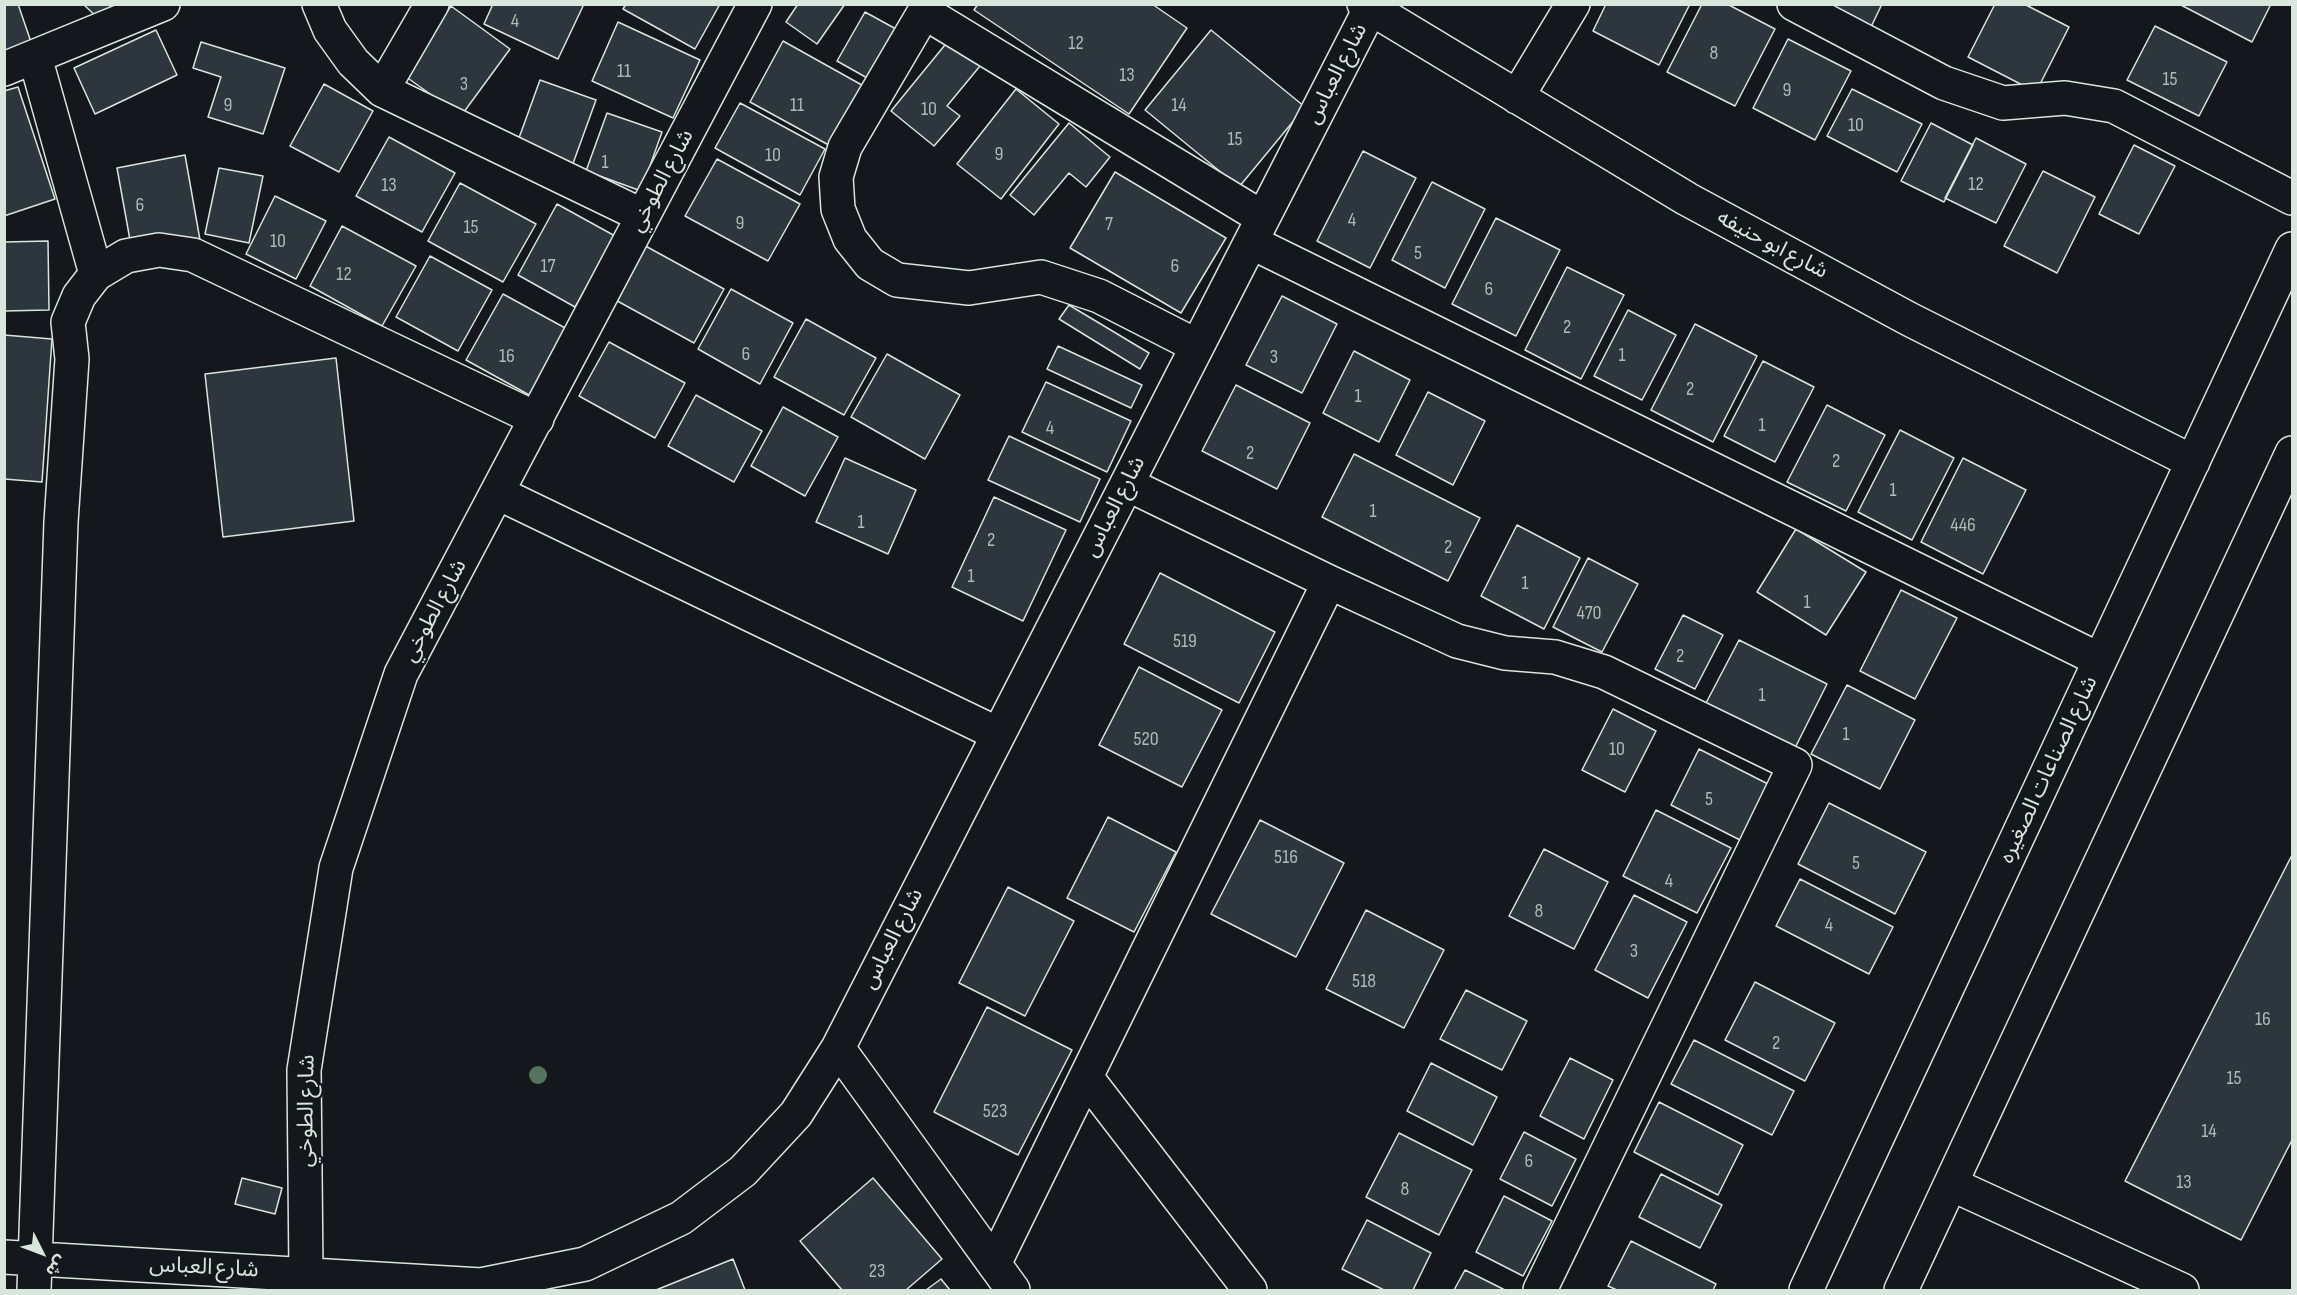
<!DOCTYPE html>
<html>
<head>
<meta charset="utf-8">
<style>
  body { margin:0 }
  #map { position:relative; width:2297px; height:1295px; overflow:hidden; background:#14181c; font-family:"Sofia Sans Condensed","Noto Sans Arabic",sans-serif }
  canvas { display:block }
  .frame { position:absolute; inset:0; border:6px solid #d8e6dc; pointer-events:none }
  .north { position:absolute; left:12px; top:1223px; width:60px; height:60px; -webkit-text-stroke:4px #14181c; paint-order:stroke; rotate:132deg; font-size:16px; font-weight:700; line-height:24px; text-align:center; color:#d8e6dc }
  .north::after { content:''; display:block; margin:auto; width:21px; height:27px; background:#d8e6dc; clip-path:polygon(50% 0,100% 100%,50% 72%,0 100%) }
</style>
</head>
<body>
<div id="map">
<canvas width="2297" height="1295"></canvas>
<div class="frame"></div>
<div class="north">ش</div>
</div>
<script>
const context = document.querySelector('canvas').getContext('2d');
context.lineJoin = 'round';
function fillPath(path, color) { context.fillStyle = color; context.fill(path, 'evenodd'); }
const toPath = rows => new Path2D(rows.map(r => 'M' + r).join(''));
function strokePath(path, color, width, dash) { context.strokeStyle = color; context.lineWidth = width; context.lineCap = dash ? 'butt' : 'round'; context.setLineDash(dash || []); context.stroke(path); }
function write(font, color, halo, rows, align = 'center') {
  context.font = font + ' "Sofia Sans Condensed","Noto Sans Arabic",sans-serif'; context.lineWidth = 4.5; context.setLineDash([]); context.textBaseline = 'middle'; context.strokeStyle = halo; context.fillStyle = color; for (const [text, x, y, turn = 0] of rows) {
    context.save(); context.translate(x, y); context.rotate((+turn || 0) * Math.PI / 180); context.textAlign = isNaN(turn) ? turn : align; if (halo) context.strokeText(text, 0, 0); context.fillText(text, 0, 0); context.restore();
  }
}
const building = toPath([
  [4,4,18,4,31,42,4,52,4,4],
  [83,4,113,4,99,19,83,4],
  [493,4,584,4,558,59,484,24,493,4],
  [626,4,720,4,695,49,623,9,626,4],
  [798,4,845,4,817,44,786,22,798,4],
  [978,4,1152,4,1187,28,1129,114,974,10,978,4],
  [1606,4,1690,4,1659,65,1593,31,1606,4],
  [1702,4,1727,4,1775,29,1735,106,1667,72,1702,4],
  [1826,4,1882,4,1871,27,1826,4],
  [1995,4,2024,4,2069,27,2036,92,1968,57,1995,4],
  [2179,4,2271,4,2252,42,2179,4],
  [451,6,510,49,461,116,402,74,451,6],
  [865,12,896,29,869,79,837,61,865,12],
  [618,22,700,60,673,118,592,81,618,22],
  [2155,26,2227,62,2199,116,2127,80,2155,26],
  [156,30,177,75,95,114,74,68,156,30],
  [1211,30,1305,107,1239,187,1145,110,1211,30],
  [1788,39,1851,71,1815,140,1753,108,1788,39],
  [949,40,980,66,947,106,960,116,934,146,891,111,949,40],
  [783,41,869,89,836,149,750,102,783,41],
  [201,42,285,68,263,134,208,117,221,77,193,68,201,42],
  [540,80,596,100,571,169,515,149,540,80],
  [324,84,373,111,339,172,290,146,324,84],
  [18,87,55,199,4,216,4,91,18,87],
  [1016,89,1059,124,1001,199,957,164,1016,89],
  [1852,89,1922,124,1897,172,1827,136,1852,89],
  [740,103,825,149,800,195,715,148,740,103],
  [607,113,662,132,641,191,586,171,607,113],
  [1069,123,1110,157,1086,187,1069,173,1034,215,1010,195,1069,123],
  [1931,123,1973,145,1944,202,1901,181,1931,123],
  [389,137,455,173,422,232,356,196,389,137],
  [1976,138,2026,164,1996,223,1945,198,1976,138],
  [2134,145,2175,166,2139,234,2099,214,2134,145],
  [1363,151,1416,178,1370,268,1317,241,1363,151],
  [185,155,200,240,132,251,117,168,185,155],
  [717,159,800,204,768,261,685,216,717,159],
  [219,168,263,176,249,243,205,234,219,168],
  [2043,171,2095,197,2057,273,2004,246,2043,171],
  [1115,172,1226,238,1181,313,1070,248,1115,172],
  [1432,182,1485,209,1445,288,1392,260,1432,182],
  [460,183,536,224,503,282,428,241,460,183],
  [275,196,326,221,296,279,246,254,275,196],
  [557,204,615,236,575,307,518,275,557,204],
  [1496,218,1560,250,1516,336,1452,304,1496,218],
  [342,226,416,266,382,326,310,286,342,226],
  [48,241,49,310,4,311,4,242,48,241],
  [640,243,724,289,694,343,610,297,640,243],
  [430,256,492,290,458,351,396,317,430,256],
  [1567,267,1624,295,1581,379,1525,350,1567,267],
  [731,289,793,323,760,384,698,349,731,289],
  [503,294,567,329,531,396,466,360,503,294],
  [1282,296,1337,324,1302,393,1246,365,1282,296],
  [1069,305,1149,353,1140,369,1059,319,1069,305],
  [1628,310,1676,335,1642,400,1594,376,1628,310],
  [806,319,876,358,844,415,774,377,806,319],
  [1695,324,1757,356,1713,442,1651,410,1695,324],
  [4,335,52,339,42,482,4,479,4,335],
  [609,342,685,383,655,438,579,396,609,342],
  [1058,346,1142,385,1131,408,1047,369,1058,346],
  [1354,351,1410,380,1379,442,1323,413,1354,351],
  [887,354,960,395,925,459,851,417,887,354],
  [336,358,354,521,223,537,205,374,336,358],
  [1763,361,1814,387,1775,462,1724,436,1763,361],
  [1046,382,1131,421,1107,472,1022,432,1046,382],
  [1236,385,1310,423,1277,489,1202,451,1236,385],
  [1428,392,1485,421,1453,485,1396,455,1428,392],
  [696,395,762,431,734,482,668,446,696,395],
  [1827,405,1885,435,1846,511,1787,482,1827,405],
  [783,407,838,437,805,496,751,466,783,407],
  [1900,430,1954,458,1912,540,1858,512,1900,430],
  [1009,436,1100,479,1080,522,988,480,1009,436],
  [1354,454,1480,518,1448,581,1322,517,1354,454],
  [845,458,916,490,888,554,816,522,845,458],
  [1963,458,2026,490,1983,574,1921,542,1963,458],
  [994,497,1066,530,1023,621,952,587,994,497],
  [1517,525,1580,558,1544,629,1481,596,1517,525],
  [1796,529,1866,572,1826,635,1757,592,1796,529],
  [1588,558,1638,584,1602,652,1553,627,1588,558],
  [1160,573,1275,632,1239,703,1124,644,1160,573],
  [1901,590,1957,618,1915,699,1860,671,1901,590],
  [1683,615,1723,635,1695,689,1655,669,1683,615],
  [1739,640,1827,684,1795,748,1706,703,1739,640],
  [1139,667,1222,710,1182,787,1099,745,1139,667],
  [1847,685,1915,720,1880,789,1811,754,1847,685],
  [1613,709,1656,731,1625,792,1582,770,1613,709],
  [1699,749,1768,784,1740,840,1671,805,1699,749],
  [1829,803,1926,852,1895,914,1798,864,1829,803],
  [1656,810,1731,848,1697,913,1623,876,1656,810],
  [1108,817,1176,852,1134,932,1067,898,1108,817],
  [1260,820,1344,863,1296,957,1211,914,1260,820],
  [1544,849,1608,882,1574,949,1509,916,1544,849],
  [2292,855,2292,1140,2241,1240,2125,1181,2292,855],
  [1800,879,1893,927,1869,974,1776,926,1800,879],
  [1008,887,1074,921,1025,1016,959,983,1008,887],
  [1634,895,1687,922,1648,998,1595,970,1634,895],
  [1366,910,1444,950,1404,1028,1326,989,1366,910],
  [1755,982,1835,1023,1805,1081,1725,1040,1755,982],
  [1466,990,1527,1021,1502,1070,1440,1039,1466,990],
  [987,1007,1072,1050,1018,1155,934,1112,987,1007],
  [1694,1040,1794,1091,1772,1135,1671,1084,1694,1040],
  [1570,1058,1613,1080,1584,1139,1540,1116,1570,1058],
  [1431,1063,1497,1097,1473,1145,1407,1111,1431,1063],
  [1659,1102,1743,1145,1718,1195,1634,1152,1659,1102],
  [1524,1132,1576,1159,1552,1206,1500,1179,1524,1132],
  [1399,1133,1472,1170,1439,1235,1366,1197,1399,1133],
  [1661,1174,1722,1205,1700,1248,1639,1217,1661,1174],
  [242,1178,282,1188,275,1214,235,1204,242,1178],
  [873,1178,942,1259,906,1290,842,1290,800,1241,873,1178],
  [1504,1196,1552,1221,1523,1276,1476,1252,1504,1196],
  [1367,1220,1431,1253,1413,1290,1384,1290,1342,1269,1367,1220],
  [1631,1241,1716,1284,1713,1290,1617,1290,1608,1286,1631,1241],
  [733,1259,745,1290,656,1290,733,1259],
  [1465,1270,1505,1290,1454,1290,1465,1270],
  [941,1279,950,1290,926,1290,941,1279]
]);
const minor = toPath([
  [319,4,330,30,353,62,382,90,643,216],
  [929,4,845,147,836,177,838,209,850,239,870,264,897,280,969,288,1041,277,1099,296,1197,346],
  [1364,4,1687,199,1909,319,2193,462],
  [1794,4,1944,83,2003,103,2065,98,2114,106,2292,198],
  [924,12,1263,218],
  [35,57,96,274],
  [4,69,163,4],
  [382,90,432,4],
  [1517,97,1573,4],
  [1251,242,2100,660],
  [1127,484,1329,582,1457,641,1505,653,1555,657,1604,672,1795,765,1540,1290],
  [498,493,998,734],
  [838,1048,1013,1290],
  [1086,1077,1250,1290],
  [1951,1184,2182,1290],
  [4,1257,481,1285,585,1264,681,1218,743,1171,796,1114,838,1048,1370,9],
  [994,1264,1329,582],
  [306,1274,304,1070,336,868,401,674,755,4],
  [34,1290,61,522,72,359,68,322,79,296,96,274,126,256,159,250,193,255,537,419],
  [1806,1290,2292,249],
  [1901,1290,2292,453]
]);
const trees = [
  [538,1075]
];
const numberNames = [
  ["4",515,22],
  ["12",1076,44],
  ["8",1714,54],
  ["11",624,72],
  ["13",1127,76],
  ["15",2170,80],
  ["3",464,85],
  ["9",1787,91],
  ["9",228,106],
  ["11",797,106],
  ["14",1179,106],
  ["10",929,110],
  ["10",1856,126],
  ["15",1235,140],
  ["9",999,155],
  ["10",773,156],
  ["1",605,163],
  ["12",1976,185],
  ["13",389,186],
  ["6",140,206],
  ["4",1352,221],
  ["9",740,224],
  ["7",1109,225],
  ["15",471,228],
  ["10",278,242],
  ["5",1418,254],
  ["17",548,267],
  ["6",1175,267],
  ["12",344,275],
  ["6",1489,290],
  ["2",1567,328],
  ["6",746,355],
  ["1",1622,356],
  ["16",507,357],
  ["3",1274,358],
  ["2",1690,390],
  ["1",1358,397],
  ["1",1762,426],
  ["4",1050,429],
  ["2",1250,454],
  ["2",1836,462],
  ["1",1893,491],
  ["1",1373,512],
  ["1",861,523],
  ["446",1963,526],
  ["2",991,541],
  ["2",1448,548],
  ["1",971,577],
  ["1",1525,584],
  ["1",1807,603],
  ["470",1589,614],
  ["519",1185,642],
  ["2",1680,657],
  ["1",1762,696],
  ["1",1846,735],
  ["520",1146,740],
  ["10",1617,750],
  ["5",1709,800],
  ["516",1286,858],
  ["5",1856,864],
  ["4",1669,882],
  ["8",1539,912],
  ["4",1829,926],
  ["3",1634,952],
  ["518",1364,982],
  ["16",2263,1020],
  ["2",1776,1044],
  ["15",2234,1079],
  ["523",995,1112],
  ["14",2209,1132],
  ["6",1529,1162],
  ["13",2184,1183],
  ["8",1405,1190],
  ["23",877,1272]
];
const streetNames = [
  ["شارع العباس",1337,74,-63],
  ["شارع الطوخي",662,181,-62],
  ["شارع ابو حنيفه",1772,245,28],
  ["شارع العباس",1115,507,-63],
  ["شارع الطوخي",435,611,-62],
  ["شارع الصناعات الصغيره",2049,770,-65],
  ["شارع العباس",893,939,-63],
  ["شارع الطوخي",307,1111,-89],
  ["شارع العباس",204,1268,3]
];
fillPath(building, '#2c363c');
strokePath(building, '#d8e6dc', 1.5);
strokePath(minor, '#d8e6dc', 36);
strokePath(minor, '#14181c', 33);
context.fillStyle = '#55745f';
for (const [x, y] of trees) { context.beginPath(); context.arc(x, y, 9, 0, 2 * Math.PI); context.fill(); }
write('20px', '#adbab4', null, numberNames);
write('22px', '#d8e6dc', '#14181c', streetNames);
</script>
</body>
</html>
